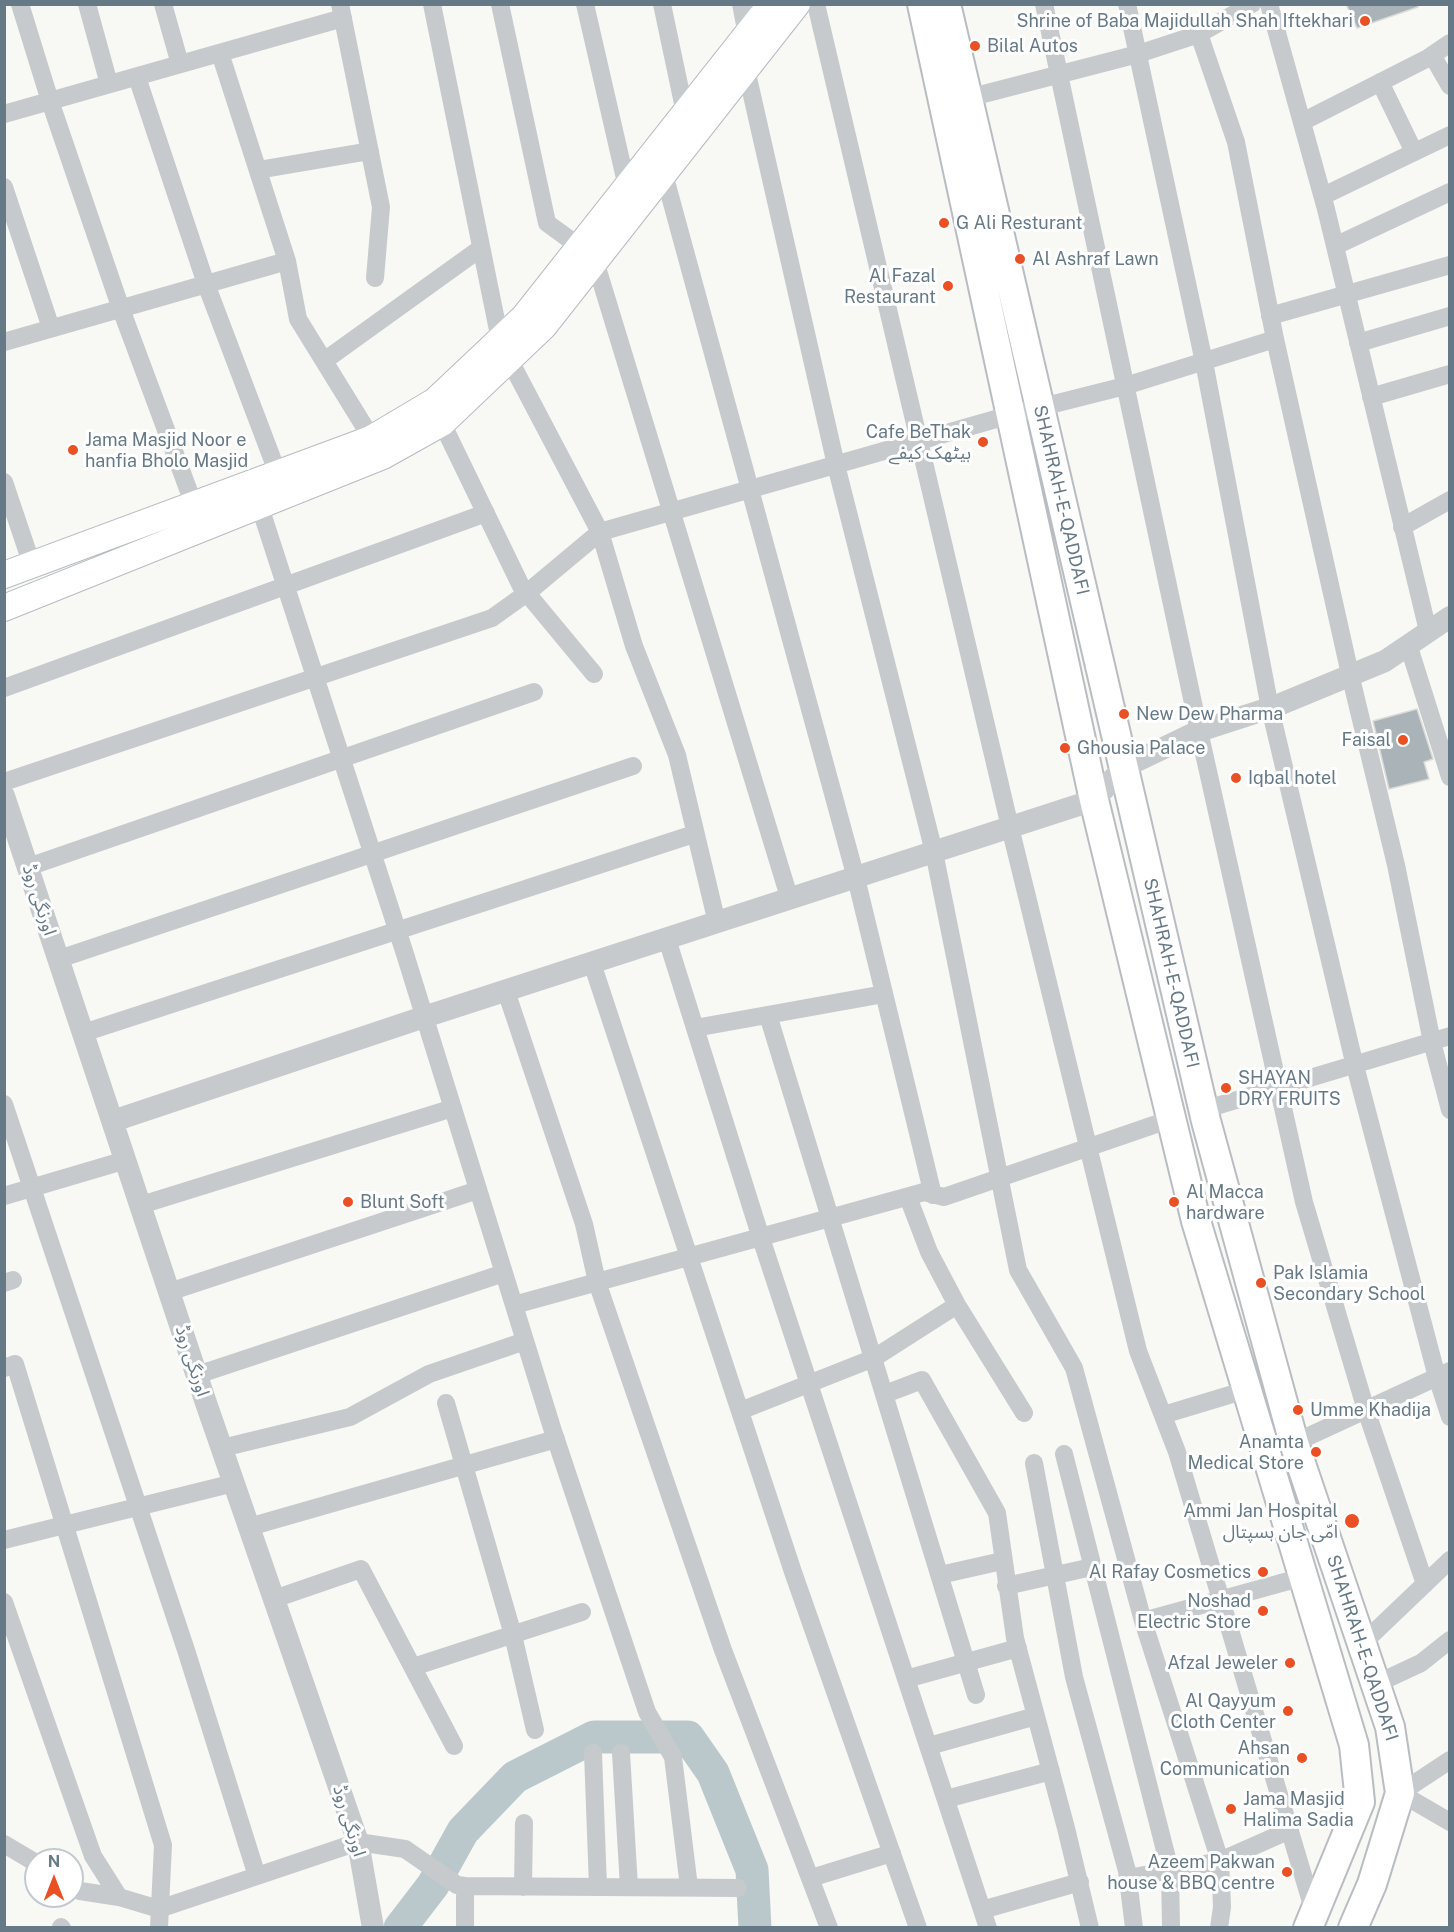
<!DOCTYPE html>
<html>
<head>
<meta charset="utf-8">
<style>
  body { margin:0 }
  #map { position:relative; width:1454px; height:1932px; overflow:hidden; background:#f8f8f5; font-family:"Public Sans",sans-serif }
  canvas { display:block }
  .frame { position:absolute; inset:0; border:6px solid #667987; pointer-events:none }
  .north { position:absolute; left:24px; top:1848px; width:60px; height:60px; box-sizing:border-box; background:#fff; border:2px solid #c2c9cf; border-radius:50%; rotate:0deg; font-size:16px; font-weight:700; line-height:24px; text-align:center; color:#667987 }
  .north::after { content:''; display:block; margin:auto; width:21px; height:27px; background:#ea5023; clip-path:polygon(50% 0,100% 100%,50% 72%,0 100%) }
</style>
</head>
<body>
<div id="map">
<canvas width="1454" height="1932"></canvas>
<div class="frame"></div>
<div class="north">N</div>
</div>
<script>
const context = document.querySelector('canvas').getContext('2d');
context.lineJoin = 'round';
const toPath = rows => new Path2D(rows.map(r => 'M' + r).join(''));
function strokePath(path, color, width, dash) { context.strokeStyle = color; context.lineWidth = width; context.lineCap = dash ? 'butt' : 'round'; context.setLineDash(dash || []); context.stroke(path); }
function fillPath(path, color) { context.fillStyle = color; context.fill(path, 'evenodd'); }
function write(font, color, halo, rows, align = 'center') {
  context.font = font + ' "Public Sans","Noto Sans Arabic",sans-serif'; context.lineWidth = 6; context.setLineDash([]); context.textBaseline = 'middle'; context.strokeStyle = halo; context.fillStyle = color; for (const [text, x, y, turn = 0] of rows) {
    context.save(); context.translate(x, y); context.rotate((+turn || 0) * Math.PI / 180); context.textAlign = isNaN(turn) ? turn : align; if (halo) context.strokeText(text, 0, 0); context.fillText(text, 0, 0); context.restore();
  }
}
const river = toPath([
  [400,1928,433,1885,463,1831,515,1777,594,1737,688,1737,713,1773,752,1870,755,1928]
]);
const building = toPath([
  [1346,4,1418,4,1418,7,1357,28,1346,4],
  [1417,709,1433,759,1424,762,1429,779,1389,789,1373,721,1417,709]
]);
const minor = toPath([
  [20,4,50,101,121,309,194,505],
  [87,4,109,84],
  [163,4,180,64],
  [340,4,381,207,375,278],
  [432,4,500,340],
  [500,4,547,223,580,247],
  [585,4,627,187],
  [662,4,685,113],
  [741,4,747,35,746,69,836,465,934,852,1018,1270,1074,1368,1143,1621,1220,1861,1222,1907,1219,1928],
  [816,4,1010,827,1138,1351,1177,1452,1314,1912],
  [1044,4,1199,731,1304,1202,1366,1410,1425,1584],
  [1127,4,1204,362,1270,708,1354,1062,1437,1377,1450,1417],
  [1269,4,1326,209,1428,631],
  [1199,34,1236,142,1275,339,1350,674,1396,865,1432,1042,1450,1110],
  [220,53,287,261,298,319,377,447],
  [1432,55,1450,86],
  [137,77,206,284,278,474],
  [1380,82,1414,152],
  [968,98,1138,54,1199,34,1252,4],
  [4,114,343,18],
  [1302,122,1428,58,1450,43],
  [258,170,370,151],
  [664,174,856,878,933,1195],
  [4,187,51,328],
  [1323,196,1450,135],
  [1335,246,1450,192],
  [595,261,790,900],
  [1270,316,1450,265],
  [4,342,287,261],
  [1358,343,1450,316],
  [509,359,600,532,634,646,677,755,717,923],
  [324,361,481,248],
  [1371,397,1450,374],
  [442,423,521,586,594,674],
  [4,482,32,565],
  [259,504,405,954,553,1431,647,1712,673,1757,689,1887],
  [1402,527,1450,500],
  [1408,644,1450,777],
  [4,688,486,513],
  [4,782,492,618,527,593,600,532,1010,415,1125,386,1275,339],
  [28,867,534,692],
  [667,939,761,1238,988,1928],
  [59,959,633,766],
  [592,963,793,1572,918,1928],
  [506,991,584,1224,597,1282,723,1650,829,1928],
  [768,1015,976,1695],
  [695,1028,884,994],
  [83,1033,694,834],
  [4,1104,186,1650,257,1876],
  [1203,1110,1450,1036],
  [4,1196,126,1160],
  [908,1197,929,1252,957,1305,1024,1413],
  [141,1205,453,1108],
  [4,1283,13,1280],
  [169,1292,478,1190],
  [514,1305,924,1192,944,1197,1171,1119],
  [4,1368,15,1364,163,1845,159,1928],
  [197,1375,504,1273],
  [885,1394,922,1380,997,1513,1015,1638,1066,1828,1090,1928],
  [446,1403,513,1635,535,1730],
  [740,1411,874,1358,957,1305],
  [1163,1415,1246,1390],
  [1294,1443,1450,1371],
  [222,1448,350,1417,429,1374,525,1341],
  [1064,1454,1170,1870,1171,1928],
  [1034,1463,1074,1677,1127,1871,1134,1928],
  [249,1527,556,1439],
  [4,1540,234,1483],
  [940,1575,1002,1561],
  [1006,1586,1092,1567],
  [274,1599,361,1569,454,1746],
  [4,1602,93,1856,119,1897,159,1909,358,1842,405,1849,457,1885,465,1886],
  [1143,1621,1303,1577],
  [1362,1644,1450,1560],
  [413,1667,582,1612],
  [906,1679,1018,1648],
  [1376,1684,1421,1663,1450,1640],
  [929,1746,1036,1716],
  [593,1753,598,1887],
  [621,1753,629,1887],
  [1450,1760,1400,1793,1450,1822],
  [946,1799,1051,1771],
  [4,1844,36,1863],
  [811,1878,892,1853],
  [1128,1878,1220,1861,1290,1830],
  [72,1886,80,1891,119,1897],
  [523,1887,524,1823],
  [982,1910,1080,1882],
  [61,1927,62,1928],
  [465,1928,465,1886,738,1888]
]);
const tertiary = toPath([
  [4,796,205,1400,358,1842,373,1928],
  [113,1121,424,1017,1094,800,1124,767,1199,731,1276,706,1385,661,1450,617]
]);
const secondary = toPath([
  [4,575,371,439,435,401,524,317,771,4],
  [4,608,383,456,442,423,544,326,797,4]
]);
const primary = toPath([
  [922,4,1094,800,1196,1221,1354,1745,1360,1802,1308,1928],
  [946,4,1206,1121,1294,1443,1390,1727,1400,1793,1372,1884,1353,1928]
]);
const markers = [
  [1365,21,6,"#ea5023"],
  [975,46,6,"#ea5023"],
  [944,223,6,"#ea5023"],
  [1020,259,6,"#ea5023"],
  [948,286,6,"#ea5023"],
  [983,442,6,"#ea5023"],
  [73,450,6,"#ea5023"],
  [1124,714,6,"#ea5023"],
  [1403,740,6,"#ea5023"],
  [1065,748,6,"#ea5023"],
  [1236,778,6,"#ea5023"],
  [1226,1088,6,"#ea5023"],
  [348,1202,6,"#ea5023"],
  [1174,1202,6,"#ea5023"],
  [1261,1283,6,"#ea5023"],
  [1298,1410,6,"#ea5023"],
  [1316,1452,6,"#ea5023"],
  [1352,1521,8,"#ea5023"],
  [1263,1572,6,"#ea5023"],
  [1263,1611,6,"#ea5023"],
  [1290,1663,6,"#ea5023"],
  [1288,1711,6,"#ea5023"],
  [1302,1758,6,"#ea5023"],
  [1231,1809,6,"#ea5023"],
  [1287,1872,6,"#ea5023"]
];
const poiNames = [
  ["Shrine of Baba Majidullah Shah Iftekhari",1353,21,"right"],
  ["Bilal Autos",987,46],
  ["G Ali Resturant",956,223],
  ["Al Ashraf Lawn",1032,259],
  ["Al Fazal",936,276,"right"],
  ["Restaurant",936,297,"right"],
  ["Cafe BeThak",971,432,"right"],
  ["بیٹھک کیفے",971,453,"right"],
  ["Jama Masjid Noor e",85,440],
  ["hanfia Bholo Masjid",85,461],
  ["New Dew Pharma",1136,714],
  ["Faisal",1391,740,"right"],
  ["Ghousia Palace",1077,748],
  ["Iqbal hotel",1248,778],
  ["SHAYAN",1238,1078],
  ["DRY FRUITS",1238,1099],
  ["Al Macca",1186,1192],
  ["hardware",1186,1213],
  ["Blunt Soft",360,1202],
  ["Pak Islamia",1273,1273],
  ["Secondary School",1273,1294],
  ["Umme Khadija",1310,1410],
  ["Anamta",1304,1442,"right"],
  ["Medical Store",1304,1463,"right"],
  ["Ammi Jan Hospital",1338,1511,"right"],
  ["امّی جان ہسپتال",1338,1532,"right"],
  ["Al Rafay Cosmetics",1251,1572,"right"],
  ["Noshad",1251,1601,"right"],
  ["Electric Store",1251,1622,"right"],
  ["Afzal Jeweler",1278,1663,"right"],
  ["Al Qayyum",1276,1701,"right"],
  ["Cloth Center",1276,1722,"right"],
  ["Ahsan",1290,1748,"right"],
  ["Communication",1290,1769,"right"],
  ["Jama Masjid",1243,1799],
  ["Halima Sadia",1243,1820],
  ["Azeem Pakwan",1275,1862,"right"],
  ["house & BBQ centre",1275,1883,"right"]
];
const streetNames = [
  ["SHAHRAH-E-QADDAFI",1061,500,77],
  ["اورنگی روڈ",39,900,72],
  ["SHAHRAH-E-QADDAFI",1171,973,77],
  ["اورنگی روڈ",192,1361,72],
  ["SHAHRAH-E-QADDAFI",1362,1648,72],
  ["اورنگی روڈ",349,1821,73]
];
strokePath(river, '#bbc8cb', 33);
fillPath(building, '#aab3b8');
strokePath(building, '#dadad7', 1.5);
strokePath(secondary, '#b6bcc0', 28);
strokePath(primary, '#b9bdc1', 32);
strokePath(minor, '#c6cacd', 18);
strokePath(tertiary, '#c6cacd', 22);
strokePath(secondary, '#fff', 26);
strokePath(primary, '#fff', 28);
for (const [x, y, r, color] of markers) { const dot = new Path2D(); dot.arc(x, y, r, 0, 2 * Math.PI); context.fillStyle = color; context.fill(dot); strokePath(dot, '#fff', 2); }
write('18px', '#667987', '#fff', poiNames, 'left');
write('18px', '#667987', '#fff', streetNames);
</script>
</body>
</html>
